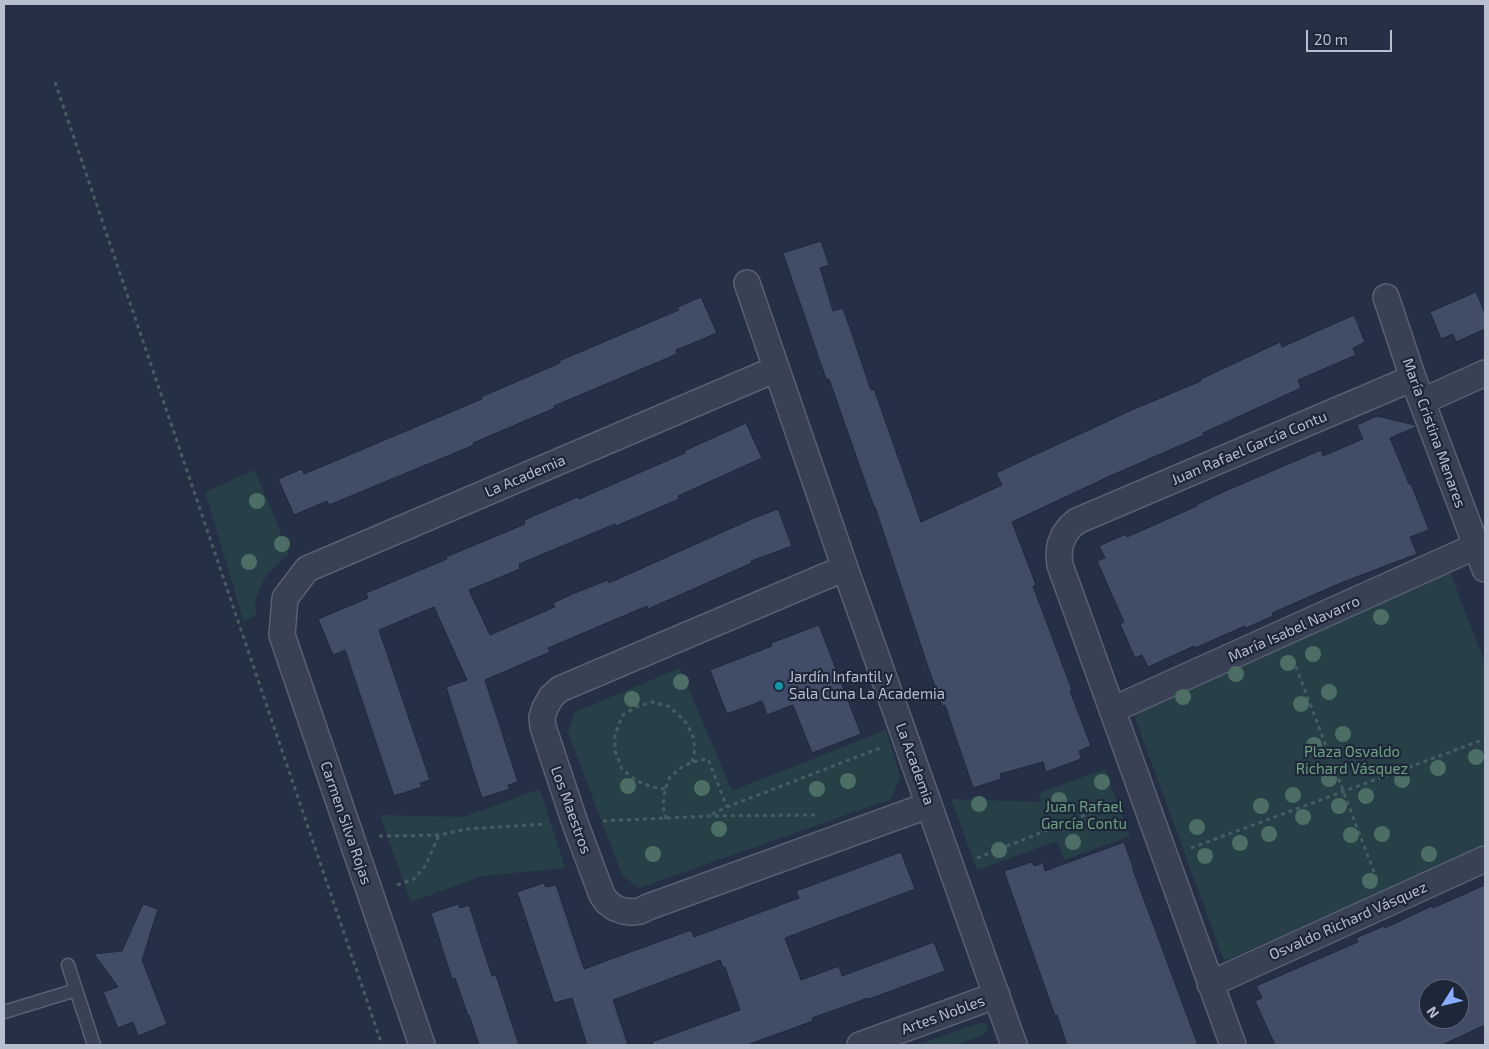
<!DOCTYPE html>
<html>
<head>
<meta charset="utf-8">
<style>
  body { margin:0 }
  #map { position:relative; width:1489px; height:1049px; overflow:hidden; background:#253046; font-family:"Exo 2",sans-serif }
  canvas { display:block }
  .frame { position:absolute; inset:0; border:5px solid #b7bece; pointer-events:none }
  .north { position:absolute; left:1419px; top:979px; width:50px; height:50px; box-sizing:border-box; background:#1e273a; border:1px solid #5b6375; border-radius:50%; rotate:234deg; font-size:14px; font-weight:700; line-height:20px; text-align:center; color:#b7bece }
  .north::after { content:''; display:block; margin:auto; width:18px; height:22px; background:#8badff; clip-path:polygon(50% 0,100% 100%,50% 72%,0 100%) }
  .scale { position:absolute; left:1306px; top:30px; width:86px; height:22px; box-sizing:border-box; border:2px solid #b7bece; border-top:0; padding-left:6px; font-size:15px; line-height:18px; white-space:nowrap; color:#b7bece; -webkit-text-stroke:4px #1e273a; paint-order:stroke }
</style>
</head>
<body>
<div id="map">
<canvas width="1489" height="1049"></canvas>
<div class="frame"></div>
<div class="north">N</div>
<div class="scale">20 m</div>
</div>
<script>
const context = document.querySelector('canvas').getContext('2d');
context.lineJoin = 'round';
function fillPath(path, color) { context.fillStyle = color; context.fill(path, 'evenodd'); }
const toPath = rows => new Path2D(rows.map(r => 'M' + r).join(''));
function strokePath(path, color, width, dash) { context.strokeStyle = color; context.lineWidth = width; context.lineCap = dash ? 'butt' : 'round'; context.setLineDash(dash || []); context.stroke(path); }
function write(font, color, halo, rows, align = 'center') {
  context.font = font + ' "Exo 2",sans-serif'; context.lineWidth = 4.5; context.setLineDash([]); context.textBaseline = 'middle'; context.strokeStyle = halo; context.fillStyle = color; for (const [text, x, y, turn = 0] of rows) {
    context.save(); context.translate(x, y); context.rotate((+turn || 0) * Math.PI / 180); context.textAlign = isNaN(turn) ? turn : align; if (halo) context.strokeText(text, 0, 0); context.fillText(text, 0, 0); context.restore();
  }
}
const green = toPath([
  [255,470,289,554,268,573,261,585,255,603,256,615,244,622,205,492],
  [1450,572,1485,663,1485,847,1224,961,1133,712],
  [680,668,732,791,886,730,900,776,891,799,639,888,622,875,568,732,575,712],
  [1105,769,1130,836,1064,860,1057,841,977,870,951,799,1041,802,1039,793],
  [540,789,565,868,482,876,411,902,380,815,464,817],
  [980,1023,985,1023,988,1027,987,1031,982,1036,954,1045,916,1045]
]);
const building = toPath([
  [821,241,829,265,820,268,833,311,843,308,871,390,874,389,921,522,1002,485,996,473,1134,409,1201,381,1201,379,1280,342,1282,347,1354,315,1365,342,1353,348,1356,355,1298,380,1301,388,1203,433,1204,435,1110,476,1012,522,1036,585,1033,586,1072,690,1070,691,1091,746,1079,751,1081,759,1046,772,1043,762,1000,774,1001,779,973,788,945,705,942,706,929,670,875,507,874,507,829,379,826,379,783,253,821,241],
  [1476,292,1485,313,1485,329,1456,342,1453,334,1441,339,1430,312,1476,292],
  [701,297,717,333,676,350,677,354,554,406,555,408,473,443,474,445,329,505,327,501,294,515,278,479,302,469,304,474,482,399,481,397,560,363,559,361,679,310,678,307,701,297],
  [1377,416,1415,425,1416,427,1390,438,1409,484,1411,484,1429,530,1410,537,1417,554,1343,582,1272,613,1273,616,1246,628,1245,626,1195,648,1194,646,1148,667,1142,655,1135,658,1120,624,1124,622,1097,561,1105,558,1099,546,1126,534,1127,537,1197,506,1196,505,1223,492,1321,450,1323,456,1363,439,1357,425,1377,416],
  [746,423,762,458,678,496,679,499,616,526,615,524,519,564,520,569,469,590,490,635,555,607,553,603,575,593,608,580,609,583,754,518,778,509,792,546,751,561,752,563,648,609,647,606,548,648,550,652,485,680,518,782,508,785,510,789,482,798,446,687,467,680,434,607,379,630,430,780,420,783,422,787,394,796,345,650,333,655,318,619,368,598,366,593,447,559,446,557,525,524,524,520,578,497,579,499,685,453,684,451,746,423],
  [819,625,861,734,812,753,793,705,767,715,762,701,727,714,710,670,772,646,771,643,819,625],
  [1124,842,1134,870,1133,870,1198,1045,1067,1045,1057,1015,1055,1016,1004,871,1032,862,1034,866,1043,863,1045,871,1124,842],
  [901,852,915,889,785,938,801,980,839,966,842,976,934,942,945,971,869,999,868,998,812,1018,813,1021,747,1045,653,1045,652,1042,740,1010,725,967,723,968,720,960,613,1000,628,1045,587,1045,572,998,554,1003,517,892,544,883,546,887,556,885,584,969,691,930,694,937,799,898,796,891,901,852],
  [1485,885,1485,1025,1442,1045,1275,1045,1255,1001,1262,998,1256,986,1358,942,1356,938,1384,926,1385,928,1432,906,1433,908,1485,885],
  [1429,989,1459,989,1459,1019,1429,1019,1429,989],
  [143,904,158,909,142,960,167,1024,138,1036,133,1022,118,1028,103,992,118,987,94,954,122,951,143,904],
  [458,904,460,908,469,905,492,976,496,975,519,1045,479,1045,469,1015,468,1016,455,978,452,979,431,913,458,904]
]);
const path = toPath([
  [55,82,382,1045],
  [1293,659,1377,880],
  [665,789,652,787,637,781,622,769,615,751,615,734,623,715,636,707,652,702,668,706,678,714,687,724,693,737,695,749,692,763],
  [712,814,727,807,880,748],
  [666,819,663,806,665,789,670,777,683,766,699,760,708,759,727,807],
  [603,821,709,816,816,815],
  [379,836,439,835,467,829,547,824],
  [1191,848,1485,739],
  [977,858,1118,802],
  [397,885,414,879,426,865,439,835]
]);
const service = toPath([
  [68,965,94,1045],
  [4,1012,76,990]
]);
const minor = toPath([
  [747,283,845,568,1014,1045],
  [1386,297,1413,378,1485,569],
  [1423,401,1485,373],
  [845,568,560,689,551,697,545,708,542,717,543,727,575,823,602,895,607,902,615,908,623,911,632,912,640,911,648,907,929,805],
  [1112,710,1476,546],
  [1210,984,1485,859],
  [422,1045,282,635,285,598,307,569,776,369],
  [860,1045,997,995],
  [1233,1045,1060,565,1059,555,1060,545,1064,535,1070,527,1077,521,1413,378]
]);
const trees = [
  [257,501],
  [282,544],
  [249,562],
  [1381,617],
  [1313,654],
  [1288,663],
  [1236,674],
  [681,682],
  [1329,692],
  [1183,697],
  [632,699],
  [1301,704],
  [1343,734],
  [1314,745],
  [1476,757],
  [1438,768],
  [1329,779],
  [1402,780],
  [848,781],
  [1102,782],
  [628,786],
  [702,788],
  [817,789],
  [1293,795],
  [1366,796],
  [1059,800],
  [979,804],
  [1261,806],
  [1339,806],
  [1303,817],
  [1197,827],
  [719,829],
  [1269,834],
  [1382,834],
  [1351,835],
  [1073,842],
  [1240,843],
  [999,850],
  [653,854],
  [1429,854],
  [1205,856],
  [1370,881]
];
const markers = [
  [779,686,5,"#0f9aa8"]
];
const streetNames = [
  ["María Cristina Menares",1434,433,70],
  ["Juan Rafael García Contu",1249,448,-23],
  ["La Academia",525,476,-23],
  ["María Isabel Navarro",1294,629,-24],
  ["La Academia",915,764,70],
  ["Los Maestros",571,810,70],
  ["Carmen Silva Rojas",346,823,71],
  ["Osvaldo Richard Vásquez",1348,921,-24],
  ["Artes Nobles",943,1015,-20]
];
const poiNames = [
  ["Jardín Infantil y",789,677],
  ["Sala Cuna La Academia",789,694]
];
const parkNames = [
  ["Plaza Osvaldo",1352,752],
  ["Richard Vásquez",1352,769],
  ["Juan Rafael",1084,807],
  ["García Contu",1084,824]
];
fillPath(green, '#274047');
fillPath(building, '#414c66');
strokePath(building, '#20293c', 1);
strokePath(service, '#586072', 15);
strokePath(minor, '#586072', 28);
strokePath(path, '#455d62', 3, [4, 4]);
strokePath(service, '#394255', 12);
strokePath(minor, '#394255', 25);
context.fillStyle = '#4c6e64';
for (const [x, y] of trees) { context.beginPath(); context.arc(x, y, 8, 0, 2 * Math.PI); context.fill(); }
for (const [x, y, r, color] of markers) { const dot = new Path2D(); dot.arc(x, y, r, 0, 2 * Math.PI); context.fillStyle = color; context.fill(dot); strokePath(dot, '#1e273a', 2); }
write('15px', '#b7bece', '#1e273a', streetNames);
write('15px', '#b7bece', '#1e273a', poiNames, 'left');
write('15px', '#6ca17d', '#1e273a', parkNames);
</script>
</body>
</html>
